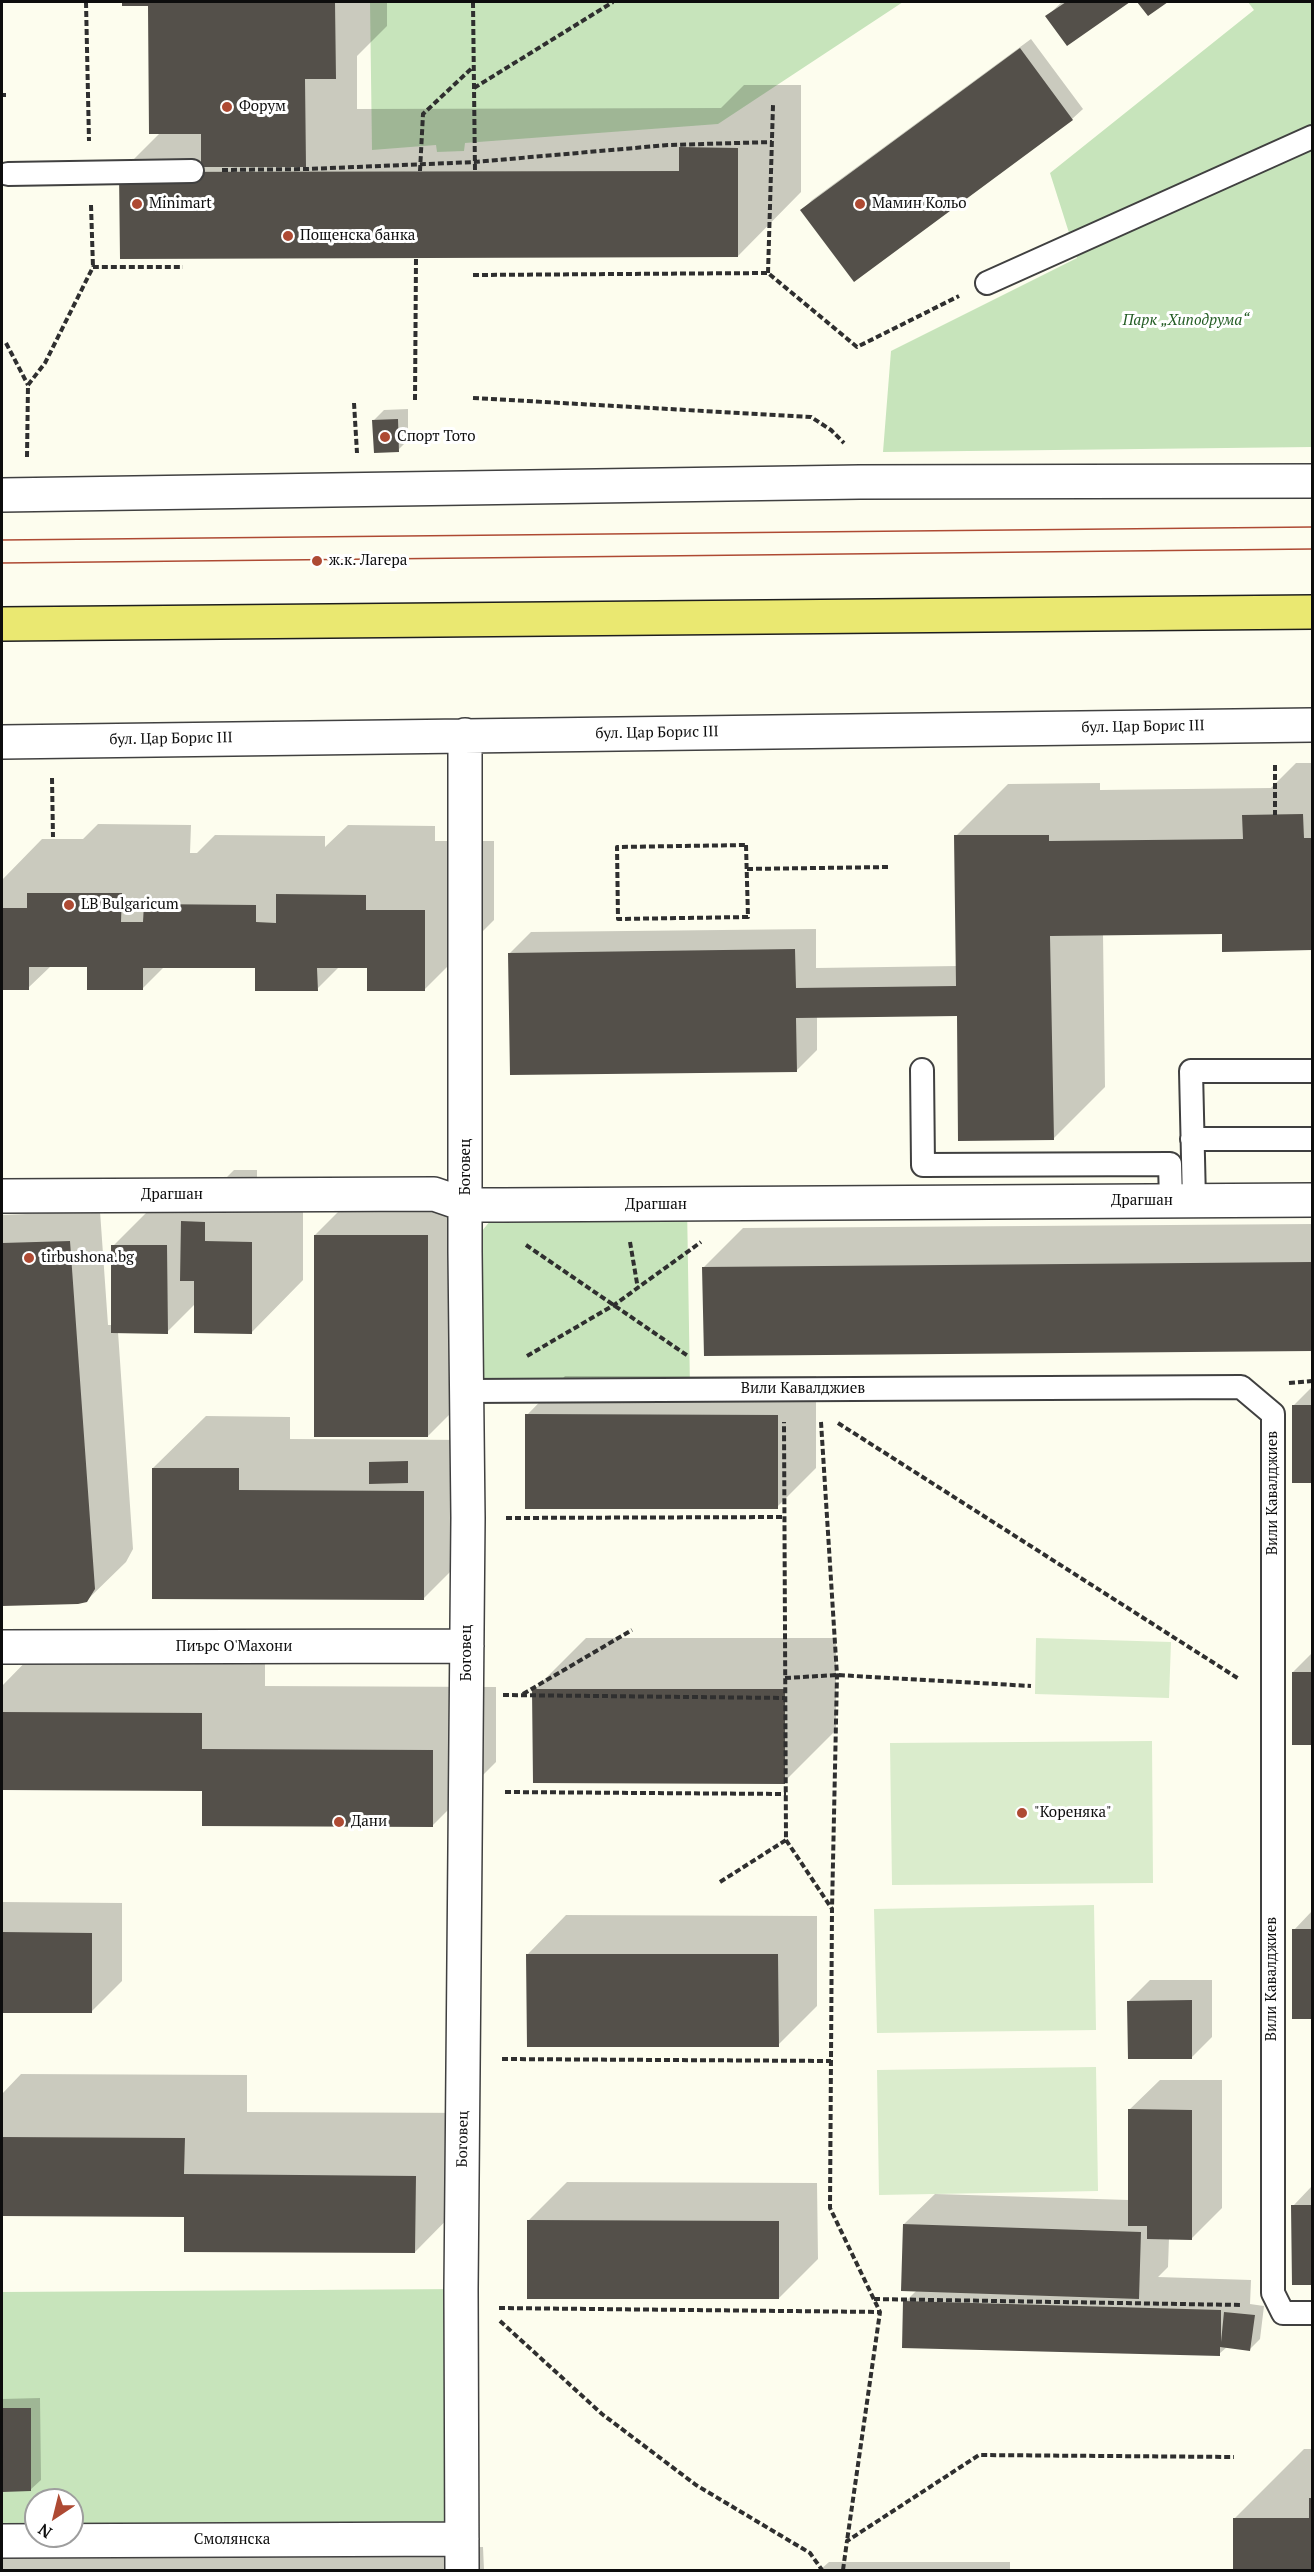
<!DOCTYPE html>
<html>
<head>
<meta charset="utf-8">
<style>
  body { margin:0 }
  #map { position:relative; width:1314px; height:2572px; overflow:hidden; background:#fdfdee; font-family:"PT Serif",serif }
  canvas { display:block }
  .frame { position:absolute; inset:0; border:3px solid #0d0d0d; pointer-events:none }
  .north { position:absolute; left:24px; top:2488px; width:60px; height:60px; box-sizing:border-box; background:#fff; border:2px solid #9e9e9e; border-radius:50%; rotate:215deg; font-size:16px; font-weight:700; line-height:24px; text-align:center; color:#0d0d0d }
  .north::after { content:''; display:block; margin:auto; width:21px; height:27px; background:#ae4a33; clip-path:polygon(50% 0,100% 100%,50% 72%,0 100%) }
</style>
</head>
<body>
<div id="map">
<canvas width="1314" height="2572"></canvas>
<div class="frame"></div>
<div class="north">N</div>
</div>
<script>
const context = document.querySelector('canvas').getContext('2d');
context.lineJoin = 'round';
function fillPath(path, color) { context.fillStyle = color; context.fill(path, 'evenodd'); }
const toPath = rows => new Path2D(rows.map(r => 'M' + r).join(''));
function strokePath(path, color, width, dash) { context.strokeStyle = color; context.lineWidth = width; context.lineCap = dash ? 'butt' : 'round'; context.setLineDash(dash || []); context.stroke(path); }
function write(font, color, halo, rows, align = 'center') {
  context.font = font + ' "PT Serif",serif'; context.lineWidth = 6; context.setLineDash([]); context.textBaseline = 'middle'; context.strokeStyle = halo; context.fillStyle = color; for (const [text, x, y, turn = 0] of rows) {
    context.save(); context.translate(x, y); context.rotate((+turn || 0) * Math.PI / 180); context.textAlign = isNaN(turn) ? turn : align; if (halo) context.strokeText(text, 0, 0); context.fillText(text, 0, 0); context.restore();
  }
}
const green = toPath([
  [370,2,903,2,718,124,465,143,464,151,437,152,436,145,372,150],
  [1248,2,1312,2,1312,447,883,452,891,351,1077,258,1050,173,1254,10],
  [503,1205,687,1205,690,1389,467,1391,465,1252],
  [461,2289,462,2539,2,2541,2,2292],
  [36,2500,72,2500,72,2536,36,2536]
]);
const pitch = toPath([
  [1036,1638,1171,1642,1169,1698,1035,1694],
  [1152,1741,1153,1883,892,1885,890,1743],
  [1094,1905,1096,2030,877,2033,874,1909],
  [1096,2067,1098,2191,879,2195,877,2070]
]);
const shadow = toPath([
  [124,2,387,2,387,26,357,56,357,109,721,108,744,85,801,85,801,192,738,256,120,173,161,132,149,4,124,5],
  [1062,2,1127,2,1067,44,1047,16],
  [1031,39,1083,109,1072,119,854,280,802,210,812,200],
  [408,409,408,440,398,450,374,420,384,410],
  [1296,763,1312,763,1312,949,1224,950,1223,932,1103,934,1105,1087,1053,1139,958,1014,817,1016,817,1050,797,1070,510,953,531,932,816,929,816,968,957,966,956,836,1008,784,1100,783,1100,790,1271,788],
  [98,824,191,825,190,853,197,853,215,835,325,836,325,847,348,825,435,826,435,841,494,841,494,920,424,990,369,967,339,967,317,989,257,967,165,966,143,988,89,966,51,966,28,988,2,988,2,880,42,839,83,839],
  [234,1170,257,1170,257,1190,303,1190,303,1280,251,1333,195,1304,167,1332,118,1332,133,1549,126,1562,86,1601,2,1605,2,1215,100,1211,108,1325,113,1325,113,1246,165,1194,210,1194],
  [367,1183,480,1184,480,1384,428,1436,315,1235],
  [1312,1224,1312,1350,705,1354,704,1267,743,1228],
  [565,1376,816,1376,816,1468,777,1507,527,1415],
  [1312,1387,1312,1481,1294,1481,1294,1405],
  [206,1416,290,1417,290,1439,476,1440,476,1546,424,1598,153,1468],
  [586,1638,836,1638,836,1730,784,1782,534,1690],
  [39,1648,265,1650,265,1686,496,1687,496,1762,432,1826,204,1790,2,1789,2,1686],
  [1312,1653,1312,1744,1294,1743,1293,1672],
  [2,1902,122,1903,122,1981,91,2012,2,2011],
  [1312,1911,1312,2018,1293,2017,1294,1930],
  [566,1915,817,1916,817,2006,778,2045,528,1954],
  [1150,1980,1212,1980,1212,2037,1191,2058,1129,2001],
  [21,2074,247,2075,247,2112,478,2113,478,2188,415,2252,186,2215,2,2214,2,2094],
  [1160,2080,1222,2080,1222,2208,1192,2238,1169,2238,1168,2267,1158,2277,1251,2280,1250,2304,1264,2306,1260,2339,1250,2349,1227,2347,1219,2354,905,2302,917,2290,904,2224,935,2194,1129,2200,1129,2110],
  [567,2182,817,2183,818,2259,779,2298,528,2221],
  [1312,2186,1312,2283,1293,2283,1293,2206],
  [40,2398,41,2480,30,2490,2,2490,2,2399],
  [1304,2449,1312,2449,1312,2570,1235,2570,1235,2518],
  [483,2547,484,2570,2,2570,2,2555],
  [829,2562,1010,2562,1010,2570,820,2570]
]);
const building = toPath([
  [122,2,335,2,336,79,305,79,306,167,201,167,201,134,149,134,148,6,122,6],
  [1066,2,1130,2,1067,46,1045,16],
  [1137,2,1168,2,1148,16],
  [1020,48,1073,120,854,282,800,210],
  [679,147,738,148,738,257,120,259,119,172,679,171],
  [398,419,399,452,374,453,372,420],
  [1303,814,1304,838,1312,838,1312,950,1222,952,1222,934,1050,936,1054,1140,958,1141,957,1016,796,1018,797,1072,510,1075,508,953,795,949,796,988,956,986,954,835,1049,835,1049,841,1243,839,1242,815],
  [27,893,122,893,121,922,143,922,144,904,256,905,256,922,276,923,276,894,366,895,366,910,425,910,425,991,367,991,367,968,317,968,318,991,255,991,255,968,143,968,143,990,87,990,87,967,29,967,29,990,2,990,2,908,27,908],
  [181,1221,205,1222,205,1241,252,1242,252,1334,194,1333,194,1281,180,1281],
  [314,1235,428,1235,428,1437,314,1437],
  [70,1241,95,1589,87,1602,78,1604,2,1606,2,1243],
  [111,1245,167,1245,168,1334,111,1333],
  [1312,1262,1312,1351,704,1356,702,1267],
  [1292,1405,1312,1405,1312,1483,1292,1483],
  [525,1414,778,1415,778,1509,525,1509],
  [408,1461,408,1483,369,1484,369,1462],
  [152,1468,239,1468,239,1490,424,1491,424,1600,152,1599],
  [1292,1672,1312,1672,1312,1745,1292,1745],
  [532,1689,785,1689,785,1784,533,1783],
  [2,1712,202,1713,202,1749,433,1750,433,1827,202,1826,202,1791,2,1790],
  [1292,1929,1312,1929,1312,2019,1292,2019],
  [2,1932,92,1933,92,2013,2,2013],
  [526,1954,778,1954,779,2047,527,2047],
  [1192,2000,1192,2059,1128,2059,1127,2001],
  [1128,2109,1192,2110,1192,2240,1147,2239,1147,2226,1128,2226],
  [2,2137,185,2138,184,2174,416,2176,415,2253,184,2252,184,2217,2,2216],
  [1291,2205,1312,2205,1312,2285,1292,2285],
  [527,2220,779,2221,779,2299,527,2299],
  [903,2224,1141,2232,1139,2299,901,2291],
  [903,2301,1221,2310,1221,2342,1224,2312,1255,2315,1250,2351,1220,2347,1220,2356,902,2348],
  [2,2408,31,2408,31,2491,2,2492],
  [1309,2498,1312,2498,1312,2570,1233,2570,1233,2518,1309,2518]
]);
const path = toPath([
  [86,2,89,141],
  [473,2,475,171],
  [474,88,613,2],
  [2,95,6,95],
  [222,170,308,169,475,162,668,145,772,142],
  [420,171,423,114,473,67],
  [91,205,93,267],
  [768,273,773,105],
  [473,275,768,273,857,347,959,296],
  [6,343,28,385],
  [473,398,811,417,831,430,844,443],
  [415,400,416,258],
  [354,403,357,453],
  [27,457,28,385,45,363,93,267,183,267],
  [1275,765,1275,815],
  [52,778,53,837],
  [746,845,748,917,618,919,617,847,746,845],
  [747,869,888,867],
  [630,1242,638,1289],
  [526,1245,688,1356],
  [527,1356,614,1305,701,1242],
  [1289,1383,1312,1381],
  [821,1422,837,1675,832,1909],
  [838,1423,1239,1679],
  [506,1518,784,1517],
  [785,1678,837,1675,1031,1686],
  [523,1694,632,1630],
  [503,1695,785,1698],
  [505,1792,786,1794],
  [786,1840,832,1909,830,2208,880,2312,847,2541],
  [720,1882,786,1840,784,1422],
  [502,2059,831,2061],
  [874,2299,1242,2305],
  [499,2308,880,2312],
  [500,2321,602,2414,696,2485,810,2553,822,2570],
  [843,2570,847,2541,979,2455,1234,2457]
]);
const service = toPath([
  [8,174,192,171],
  [987,283,1312,137],
  [922,1070,923,1165,1170,1164,1171,1201],
  [1192,1139,1312,1139],
  [1194,1201,1191,1071,1312,1071],
  [467,1391,1241,1387,1273,1414,1273,2293,1283,2313,1312,2313]
]);
const minor = toPath([
  [2,495,860,482,1312,481],
  [2,742,1312,725],
  [2,1196,434,1194,466,1205,503,1205,1312,1200],
  [2,1647,467,1646],
  [2,2541,462,2539],
  [462,2570,461,2289,468,1518,465,1252,465,735]
]);
const primary = toPath([
  [2,624,1312,612]
]);
const tram = toPath([
  [2,540,1312,527],
  [2,563,1312,549]
]);
const markers = [
  [227,107,6,"#ae4a33"],
  [137,204,6,"#ae4a33"],
  [860,204,6,"#ae4a33"],
  [288,236,6,"#ae4a33"],
  [385,437,6,"#ae4a33"],
  [317,561,6,"#ae4a33"],
  [69,905,6,"#ae4a33"],
  [29,1258,6,"#ae4a33"],
  [1022,1813,6,"#ae4a33"],
  [339,1822,6,"#ae4a33"]
];
const poiNames = [
  ["Форум",239,107],
  ["Minimart",149,204],
  ["Мамин Кольо",872,204],
  ["Пощенска банка",300,236],
  ["Спорт Тото",397,437],
  ["ж.к. Лагера",329,561],
  ["LB Bulgaricum",81,905],
  ["tirbushona.bg",41,1258],
  ["\"Кореняка\"",1034,1813],
  ["Дани",351,1822]
];
const parkNames = [
  ["Парк „Хиподрума“",1186,321]
];
const streetNames = [
  ["бул. Цар Борис III",1143,727,-1],
  ["бул. Цар Борис III",657,733,-1],
  ["бул. Цар Борис III",171,739,-1],
  ["Боговец",466,1167,-90],
  ["Драгшан",172,1195],
  ["Драгшан",1142,1201],
  ["Драгшан",656,1205],
  ["Вили Кавалджиев",803,1389],
  ["Вили Кавалджиев",1273,1493,-90],
  ["Пиърс О'Махони",234,1647],
  ["Боговец",467,1653,-90],
  ["Вили Кавалджиев",1272,1979,-90],
  ["Боговец",463,2139,-89],
  ["Смолянска",232,2540]
];
fillPath(green, '#c7e4bb');
fillPath(pitch, '#daeccc');
fillPath(shadow, '#0003');
fillPath(building, '#54504a');
strokePath(service, '#404040', 26);
strokePath(minor, '#404040', 36);
strokePath(primary, '#1e1e1e', 36);
strokePath(path, '#2f2f2f', 4, [6, 3]);
strokePath(service, '#fff', 22);
strokePath(minor, '#fff', 33);
strokePath(primary, '#eae871', 33);
strokePath(tram, '#ae4a33', 1.5);
for (const [x, y, r, color] of markers) { const dot = new Path2D(); dot.arc(x, y, r, 0, 2 * Math.PI); context.fillStyle = color; context.fill(dot); strokePath(dot, '#fff', 2); }
write('15px', '#0d0d0d', '#fff', poiNames, 'left');
write('italic 15px', '#245d25', '#fff', parkNames);
write('15px', '#0d0d0d', '#fff', streetNames);
</script>
</body>
</html>
